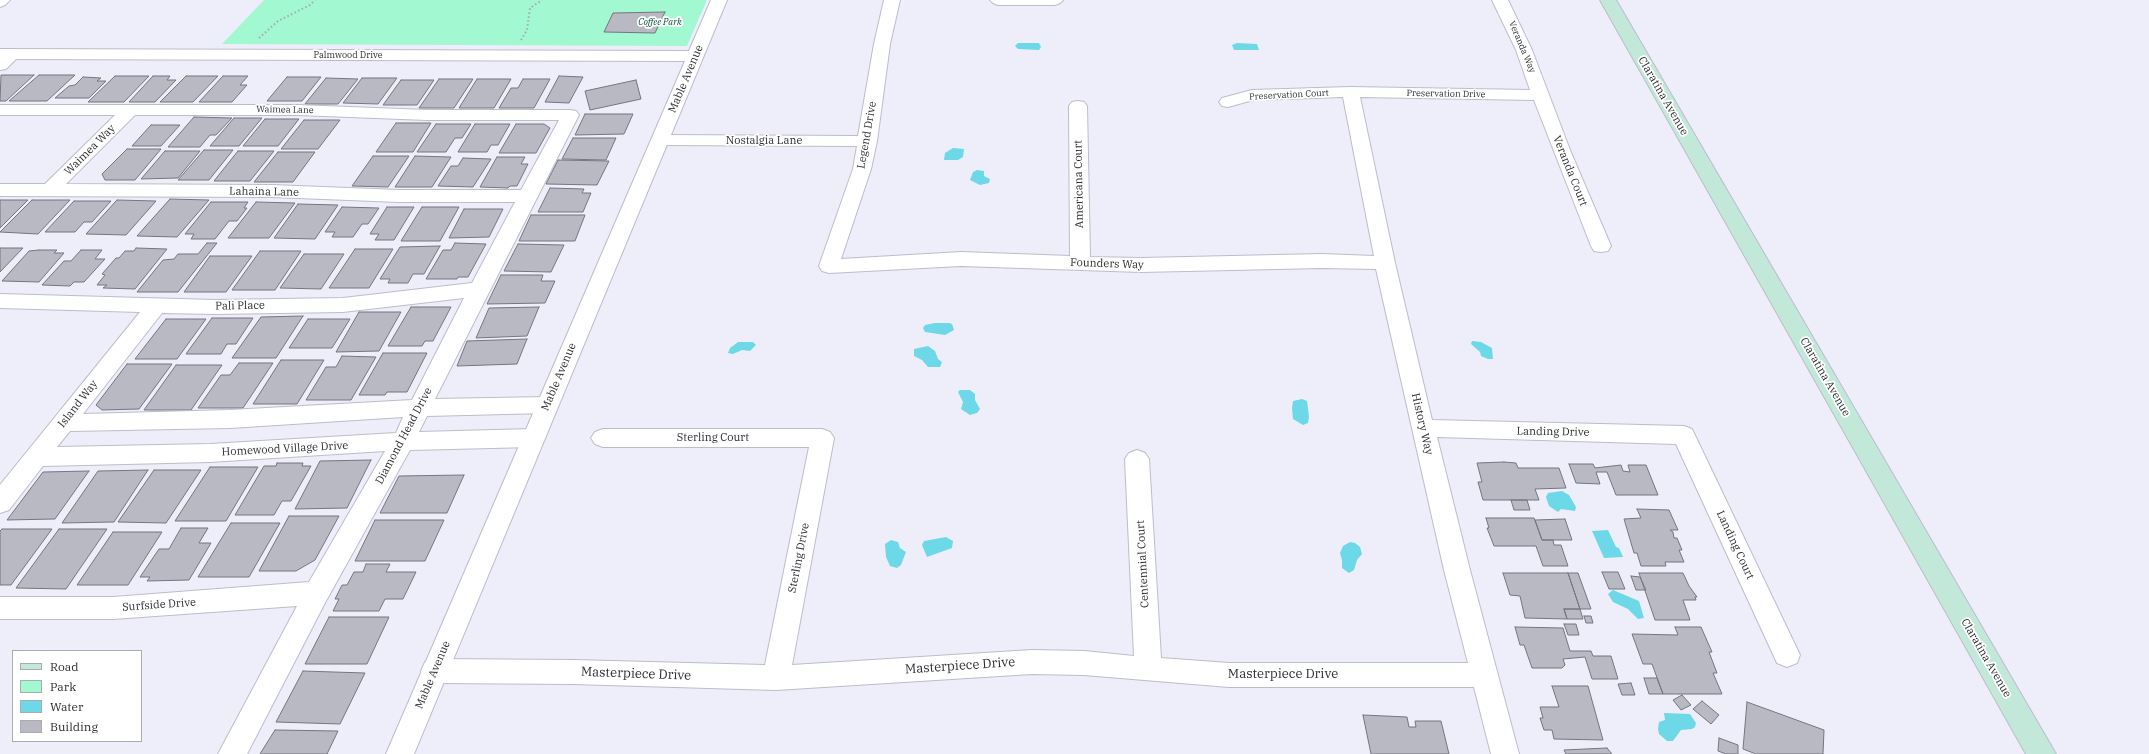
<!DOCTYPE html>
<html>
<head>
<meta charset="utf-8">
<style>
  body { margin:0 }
  #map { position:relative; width:2149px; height:754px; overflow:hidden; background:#eeeefb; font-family:"IBM Plex Serif",serif }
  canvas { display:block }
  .legend { position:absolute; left:12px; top:650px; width:130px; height:92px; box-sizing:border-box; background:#fff; border:1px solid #ababad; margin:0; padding:5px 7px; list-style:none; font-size:12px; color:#2d2d32 }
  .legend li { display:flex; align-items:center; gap:8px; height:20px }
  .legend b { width:20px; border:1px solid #ababad }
</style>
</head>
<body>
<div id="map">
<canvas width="2149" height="754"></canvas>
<ul class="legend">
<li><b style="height:5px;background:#c2e8da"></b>Road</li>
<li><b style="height:11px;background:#a2f8d0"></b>Park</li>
<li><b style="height:11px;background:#6dd8e7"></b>Water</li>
<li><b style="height:11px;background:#b9b9c4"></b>Building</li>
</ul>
</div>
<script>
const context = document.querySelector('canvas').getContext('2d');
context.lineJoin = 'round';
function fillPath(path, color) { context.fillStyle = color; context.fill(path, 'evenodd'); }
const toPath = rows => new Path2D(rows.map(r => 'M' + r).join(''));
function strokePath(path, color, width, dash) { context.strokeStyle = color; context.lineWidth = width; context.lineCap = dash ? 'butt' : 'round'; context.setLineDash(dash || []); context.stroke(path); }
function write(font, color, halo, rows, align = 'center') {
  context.font = font + ' "IBM Plex Serif",serif'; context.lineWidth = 3.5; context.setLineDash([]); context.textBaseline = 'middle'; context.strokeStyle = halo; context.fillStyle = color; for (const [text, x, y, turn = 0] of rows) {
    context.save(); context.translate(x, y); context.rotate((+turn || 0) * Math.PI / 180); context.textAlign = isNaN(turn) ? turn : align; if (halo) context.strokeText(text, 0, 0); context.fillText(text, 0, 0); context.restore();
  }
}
const green = toPath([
  [264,0,707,0,687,46,222,44]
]);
const water = toPath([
  [1018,43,1039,43,1041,47,1039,50,1018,49,1015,46],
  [1237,43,1257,44,1259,50,1234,50,1232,45],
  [953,148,964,149,963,157,958,160,944,160,945,153],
  [977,170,984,171,984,176,990,179,989,183,980,185,970,180,973,172],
  [935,323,949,323,952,324,954,330,945,335,925,332,923,328,925,325],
  [1472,341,1481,342,1492,348,1493,359,1488,359,1481,356,1480,352,1471,344],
  [738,342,753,342,756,345,750,351,742,350,733,354,728,353,730,348],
  [928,346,935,351,938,359,942,362,940,367,928,367,922,360,914,356,914,349],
  [960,390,970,390,975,394,975,400,980,409,977,413,970,415,961,409,963,402,958,392],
  [1302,399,1307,401,1309,417,1308,423,1303,425,1293,419,1292,408,1293,401],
  [1562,491,1569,495,1576,507,1575,511,1561,509,1558,512,1549,506,1546,497,1548,493],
  [1608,530,1616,547,1619,548,1623,557,1604,558,1592,531],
  [946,537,953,541,952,548,927,557,922,545,924,541],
  [891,540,898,542,900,548,906,552,901,565,897,568,890,566,886,557,885,544],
  [1350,542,1355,543,1360,547,1362,554,1357,560,1354,570,1349,573,1342,568,1342,560,1340,553,1343,546],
  [1613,590,1639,601,1644,618,1638,619,1628,609,1613,602,1608,594],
  [1664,713,1690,714,1696,723,1695,727,1692,729,1681,730,1673,741,1667,741,1659,734,1658,729,1659,722,1665,720]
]);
const building = toPath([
  [665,12,655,33,604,32,613,13,665,12],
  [34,75,6,101,0,101,1,75,34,75],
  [39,75,75,75,47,101,9,101,39,75],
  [115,76,149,76,124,102,88,102,115,76],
  [153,76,170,76,167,80,176,80,155,102,129,102,153,76],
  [186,76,218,76,193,102,160,102,186,76],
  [223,76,248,76,240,85,247,85,232,102,199,102,223,76],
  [559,76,583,77,569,103,545,102,559,76],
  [83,77,101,78,97,81,106,81,89,98,55,98,69,86,75,85,83,77],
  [287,77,321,77,302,101,267,101,287,77],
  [326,78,358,79,338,104,305,104,326,78],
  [362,78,397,78,378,104,343,103,362,78],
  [439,79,473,79,454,108,419,108,439,79],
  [477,79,511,79,494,108,459,108,477,79],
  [523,79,550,79,534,108,499,108,511,88,518,88,523,79],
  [401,80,434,80,417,105,383,105,401,80],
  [636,80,641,99,590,110,585,91,636,80],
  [585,114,633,114,624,134,575,135,585,114],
  [194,117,232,118,216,135,210,135,200,147,168,147,194,117],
  [234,118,262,118,239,146,210,146,234,118],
  [265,119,299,119,278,146,243,146,265,119],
  [304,120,340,120,318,149,281,149,304,120],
  [396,123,431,123,413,152,376,152,396,123],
  [436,124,471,124,462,138,455,138,446,152,417,152,436,124],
  [475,124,510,124,498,145,491,145,487,152,458,152,475,124],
  [516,124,544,124,550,128,536,153,499,153,516,124],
  [151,125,180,125,161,146,132,146,151,125],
  [573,138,616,138,606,160,562,159,573,138],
  [127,149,161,149,135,180,105,180,102,174,127,149],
  [204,150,233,150,209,180,178,180,204,150],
  [165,151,200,151,178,178,141,179,165,151],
  [238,151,274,151,250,181,214,181,238,151],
  [278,152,315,152,293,182,254,182,278,152],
  [373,156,409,156,388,187,352,186,373,156],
  [415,156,451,157,432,187,395,187,415,156],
  [497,157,525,157,521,164,528,164,517,186,510,186,508,188,480,187,497,157],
  [463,158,491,159,473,187,438,186,451,166,458,166,463,158],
  [558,160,609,161,597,185,546,184,558,160],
  [550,188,584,189,582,193,591,193,583,212,538,212,550,188],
  [170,199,209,200,177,237,137,236,170,199],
  [0,200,28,200,0,228,0,200],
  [32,200,70,200,38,234,0,232,32,200],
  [117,200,156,201,126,235,86,234,117,200],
  [74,201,111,201,92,222,84,222,75,232,45,232,74,201],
  [211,202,248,202,244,208,247,208,237,221,229,221,215,239,191,239,194,234,185,234,211,202],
  [256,202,295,203,269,238,228,238,256,202],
  [298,204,338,205,315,239,274,238,298,204],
  [342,207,379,208,368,224,362,224,353,237,332,237,335,232,325,232,342,207],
  [387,207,414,207,394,240,375,240,379,234,370,234,387,207],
  [422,207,459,207,440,241,401,241,422,207],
  [464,209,503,209,489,237,449,238,464,209],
  [531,215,585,215,575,241,519,241,531,215],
  [207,243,217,243,178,292,137,292,163,260,174,259,178,254,198,254,207,243],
  [455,243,486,244,468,277,458,277,457,279,426,279,443,250,451,250,455,243],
  [518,244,564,245,551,272,504,271,518,244],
  [440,246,424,274,413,274,408,283,388,283,390,279,380,279,400,247,440,246],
  [0,248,23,248,0,272,0,248],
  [136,248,167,249,135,289,103,288,107,285,97,285,105,275,102,274,116,258,119,258,125,251,134,251,136,248],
  [355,249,393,249,369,288,329,288,355,249],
  [39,250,57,250,54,253,64,253,39,282,2,281,29,251,39,250],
  [81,250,102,250,95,259,105,259,84,282,74,282,70,286,42,285,64,261,71,261,81,250],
  [260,251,301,251,275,290,232,290,260,251],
  [304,254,344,254,321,289,280,288,304,254],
  [210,256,252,256,226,292,184,292,210,256],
  [501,275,543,275,541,281,555,281,545,303,487,304,501,275],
  [411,307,451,307,433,341,425,341,422,346,388,346,411,307],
  [539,307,527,336,476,338,489,308,539,307],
  [359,312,401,312,379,351,336,352,359,312],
  [303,316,276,358,232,358,261,317,303,316],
  [212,318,253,318,236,344,227,344,221,354,186,354,212,318],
  [166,319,206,319,177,359,135,359,166,319],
  [308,319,350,319,332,348,289,348,308,319],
  [527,339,517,364,457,366,467,341,527,339],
  [383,353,427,353,407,392,387,392,385,395,359,395,383,353],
  [342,356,376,357,351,400,306,400,326,367,336,367,342,356],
  [281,360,324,360,297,404,253,404,281,360],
  [239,363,273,363,243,408,198,408,221,375,230,375,239,363],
  [127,364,172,364,139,409,102,410,96,405,127,364],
  [176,365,222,365,191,410,144,410,176,365],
  [371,460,347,508,295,509,320,461,371,460],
  [1504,462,1516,463,1518,468,1559,468,1566,488,1535,489,1539,500,1483,500,1478,482,1482,482,1477,463,1504,462],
  [277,463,303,463,302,466,311,466,291,501,282,501,274,515,235,515,264,466,276,466,277,463],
  [1569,464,1593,464,1595,468,1621,465,1623,471,1630,472,1628,465,1646,465,1658,495,1616,495,1607,472,1596,472,1600,484,1576,483,1569,464],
  [210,467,258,467,226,521,175,521,210,467],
  [148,470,114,522,62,523,98,471,148,470],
  [154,470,201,470,166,523,118,522,154,470],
  [89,471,55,519,7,520,43,472,89,471],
  [464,475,447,513,380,513,399,476,464,475],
  [1511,500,1527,500,1530,510,1514,510,1511,500],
  [1637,509,1669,510,1678,530,1670,530,1673,532,1674,538,1677,538,1682,550,1679,550,1684,562,1665,562,1666,566,1641,566,1637,553,1634,553,1624,519,1641,518,1637,509],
  [289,516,339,516,315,560,296,571,259,571,289,516],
  [1486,518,1534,518,1542,540,1553,540,1554,545,1561,545,1568,566,1543,566,1536,546,1494,546,1487,528,1489,528,1486,518],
  [1565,519,1572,540,1542,540,1535,520,1565,519],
  [375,520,444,520,425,561,355,561,375,520],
  [231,523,280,523,249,577,198,577,231,523],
  [181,528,208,528,199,543,211,543,189,580,147,581,150,577,140,577,159,549,169,549,181,528],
  [2,529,52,529,11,585,0,585,0,531,2,529],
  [59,529,107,529,66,589,16,588,59,529],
  [113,532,162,532,128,585,77,585,113,532],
  [366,564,390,564,386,572,416,572,403,599,385,599,379,611,333,611,339,599,335,599,342,585,347,585,354,572,363,572,366,564],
  [1602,572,1618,572,1625,589,1609,589,1602,572],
  [1503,573,1568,573,1580,609,1564,609,1567,619,1525,618,1520,596,1510,595,1503,573],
  [1568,573,1578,573,1591,609,1580,609,1568,573],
  [1639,573,1683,573,1689,586,1697,597,1695,597,1696,600,1683,600,1690,620,1655,620,1639,573],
  [1631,576,1640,577,1646,590,1636,590,1631,576],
  [1564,609,1580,609,1583,619,1567,619,1564,609],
  [1584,616,1591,616,1593,623,1586,623,1584,616],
  [329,617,389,617,367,664,305,664,329,617],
  [1564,624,1576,624,1579,635,1568,635,1564,624],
  [1515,627,1563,628,1570,651,1591,651,1593,656,1611,656,1618,679,1592,679,1585,657,1563,659,1565,665,1562,668,1532,668,1524,645,1520,645,1515,627],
  [1675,627,1701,627,1712,652,1709,652,1717,673,1713,673,1722,694,1663,694,1652,664,1643,664,1632,634,1678,635,1675,627],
  [303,671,365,673,340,724,276,722,303,671],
  [1644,678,1657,678,1663,694,1649,694,1644,678],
  [1631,683,1635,695,1622,695,1618,684,1631,683],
  [1552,686,1588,686,1603,740,1554,739,1552,730,1544,730,1540,718,1543,718,1540,707,1559,707,1552,686],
  [1682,695,1691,705,1681,710,1673,700,1682,695],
  [1702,701,1719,715,1711,724,1693,709,1702,701],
  [1747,702,1824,730,1823,754,1756,754,1743,749,1747,702],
  [1363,715,1407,717,1409,727,1416,727,1415,721,1441,721,1449,754,1371,754,1363,715],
  [275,730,338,731,327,754,260,754,275,730],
  [1719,738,1738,745,1738,754,1726,754,1718,751,1719,738],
  [1607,748,1612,754,1566,754,1564,750,1607,748]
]);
const path = toPath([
  [259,38,278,21,310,5,315,0],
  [521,40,527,30,530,8,542,0]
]);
const minor = toPath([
  [884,0,900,0,890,44,877,141,871,169,841,259,961,252,1070,256,1069,106,1072,102,1078,101,1084,102,1087,106,1090,257,1141,258,1322,254,1374,256,1343,97,1253,100,1228,107,1222,106,1219,102,1222,98,1252,90,1350,87,1530,90,1516,50,1492,0,1508,0,1532,50,1570,150,1611,246,1608,251,1601,252,1594,251,1591,246,1534,100,1360,97,1395,263,1432,420,1684,426,1692,429,1800,655,1797,663,1787,667,1777,663,1676,444,1437,437,1470,570,1519,754,1491,754,1474,687,1229,687,1084,675,1032,674,776,690,573,684,435,683,425,680,421,671,425,662,435,659,573,660,765,665,809,447,603,447,595,444,591,438,595,432,603,429,822,429,830,432,834,438,792,665,1032,650,1084,651,1134,656,1125,459,1129,453,1137,450,1145,453,1149,459,1161,658,1229,663,1468,663,1444,570,1376,269,1322,268,1141,272,961,266,829,273,822,271,819,266,853,169,857,146,660,145,654,144,651,140,654,136,660,135,858,136,874,44,884,0],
  [990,0,1063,0,1060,3,1055,5,998,5,993,3,990,0],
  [12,50,18,52,20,55,6,69,0,70,0,57,6,52,12,50],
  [0,105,298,105,427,110,570,110,576,111,579,115,435,399,547,397,555,399,558,405,555,411,547,413,427,416,419,432,533,429,541,432,545,438,541,444,533,447,410,450,326,601,247,754,218,754,297,606,113,619,0,619,0,597,113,597,309,582,385,451,210,462,43,466,9,510,0,513,0,485,140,312,0,308,0,294,215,300,343,298,472,283,515,202,399,202,272,197,0,196,0,184,45,184,115,115,0,115,0,105],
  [135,115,298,115,427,120,559,120,521,190,399,190,272,185,66,184,135,115],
  [464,298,412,400,230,410,83,414,162,313,215,314,343,312,464,298],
  [403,417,396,433,210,444,57,447,70,431,230,428,403,417]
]);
const tertiary = toPath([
  [0,0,10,0,5,5,0,7,0,0],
  [711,0,727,0,414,754,386,754,685,61,0,59,0,49,689,51,711,0]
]);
const secondary = toPath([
  [1600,0,1616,0,2056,754,2026,754,1600,0]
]);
const farParknames = [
  ["Coffee Park",660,22]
];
const farStreetnames = [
  ["Veranda Way",1522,47,67],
  ["Palmwood Drive",348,55],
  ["Preservation Drive",1446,94,1],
  ["Preservation Court",1289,95,-3],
  ["Waimea Lane",285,110,1]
];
const streetNames = [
  ["Mable Avenue",686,79,-67],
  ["Claratina Avenue",1663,96,60],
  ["Legend Drive",867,135,-80],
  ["Nostalgia Lane",764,141],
  ["Waimea Way",90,150,-45],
  ["Veranda Court",1570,171,68],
  ["Americana Court",1079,184,-91],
  ["Lahaina Lane",264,192,1],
  ["Founders Way",1107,264,2],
  ["Pali Place",240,306,-1],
  ["Mable Avenue",559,377,-67],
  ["Claratina Avenue",1825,377,60],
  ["Island Way",78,404,-52],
  ["History Way",1422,424,77],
  ["Landing Drive",1553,432,1],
  ["Diamond Head Drive",404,436,-62],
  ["Sterling Court",713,438],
  ["Homewood Village Drive",285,449,-3],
  ["Landing Court",1735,545,65],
  ["Sterling Drive",799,558,-79],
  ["Centennial Court",1143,564,-93],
  ["Surfside Drive",159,605,-4],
  ["Claratina Avenue",1986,658,60],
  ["Mable Avenue",433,675,-67]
];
const nearStreetnames = [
  ["Masterpiece Drive",960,666,-4],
  ["Masterpiece Drive",636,674,2],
  ["Masterpiece Drive",1283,674]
];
fillPath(green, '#a2f8d0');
fillPath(water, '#6dd8e7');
fillPath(building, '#b9b9c4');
strokePath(building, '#757580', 1);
strokePath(minor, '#bdbdc8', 2);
strokePath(tertiary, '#bdbdc8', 2);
strokePath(secondary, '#bdbdc8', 2);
strokePath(path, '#a8a8b3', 2, [1.5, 2.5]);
fillPath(minor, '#fff');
fillPath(tertiary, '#fff');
fillPath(secondary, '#c2e8da');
write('italic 9px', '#034e35', '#fff', farParknames);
write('9px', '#2d2d32', '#fff', farStreetnames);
write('11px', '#2d2d32', '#fff', streetNames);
write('13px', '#2d2d32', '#fff', nearStreetnames);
</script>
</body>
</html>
